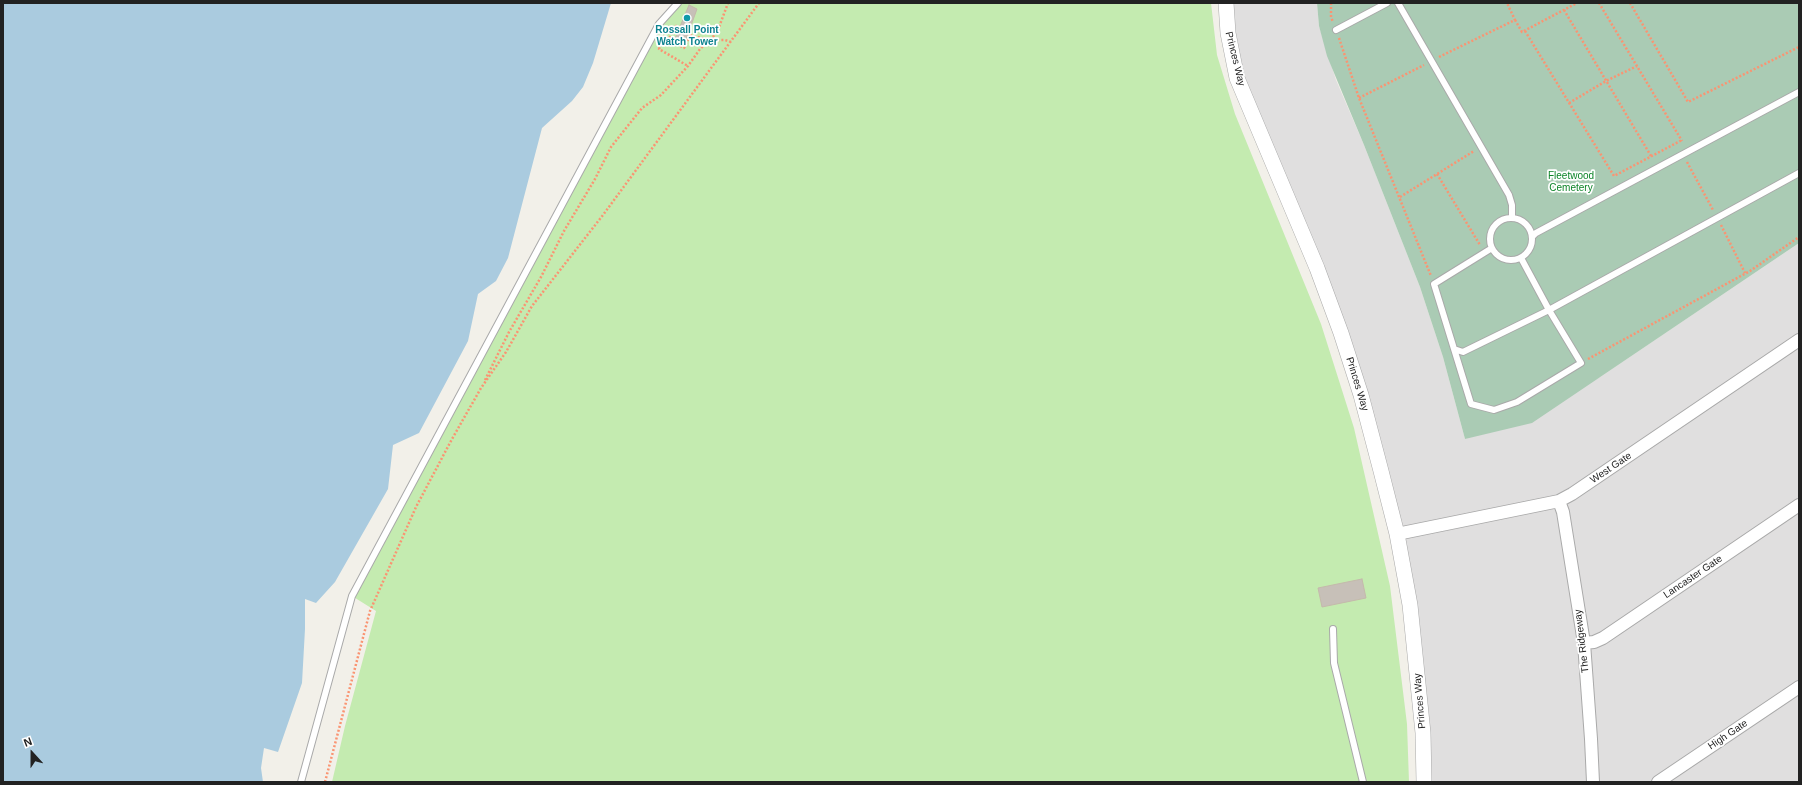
<!DOCTYPE html>
<html>
<head>
<meta charset="utf-8">
<style>
  body { margin:0 }
  #map { position:relative; width:1802px; height:785px; overflow:hidden; background:#f2f0e9; font-family:Arial,sans-serif }
  canvas { display:block }
  .frame { position:absolute; inset:0; border:4px solid #222; pointer-events:none }
  .north { position:absolute; left:12px; top:733px; width:40px; height:40px; -webkit-text-stroke:3px #fff; paint-order:stroke; rotate:339deg; font-size:11px; font-weight:700; line-height:16px; text-align:center; color:#222 }
  .north::after { content:''; display:block; margin:auto; width:14px; height:18px; background:#222; clip-path:polygon(50% 0,100% 100%,50% 72%,0 100%) }
</style>
</head>
<body>
<div id="map">
<canvas width="1802" height="785"></canvas>
<div class="frame"></div>
<div class="north">N</div>
</div>
<script>
const context = document.querySelector('canvas').getContext('2d');
context.lineJoin = 'round';
function fillPath(path, color) { context.fillStyle = color; context.fill(path, 'evenodd'); }
const toPath = rows => new Path2D(rows.map(r => 'M' + r).join(''));
function strokePath(path, color, width, dash) { context.strokeStyle = color; context.lineWidth = width; context.lineCap = dash ? 'butt' : 'round'; context.setLineDash(dash || []); context.stroke(path); }
function write(font, color, halo, rows, align = 'center') {
  context.font = font + ' Arial,sans-serif'; context.lineWidth = 3.5; context.setLineDash([]); context.textBaseline = 'middle'; context.strokeStyle = halo; context.fillStyle = color; for (const [text, x, y, turn = 0] of rows) {
    context.save(); context.translate(x, y); context.rotate((+turn || 0) * Math.PI / 180); context.textAlign = isNaN(turn) ? turn : align; if (halo) context.strokeText(text, 0, 0); context.fillText(text, 0, 0); context.restore();
  }
}
const residential = toPath([
  [1227,3,1317,3,1319,26,1336,80,1364,145,1420,287,1443,357,1465,439,1600,377,1799,243,1799,782,1424,782,1416,658,1361,395,1237,78]
]);
const grass = toPath([
  [679,3,1211,3,1217,55,1235,114,1321,324,1354,428,1390,586,1407,724,1409,782,332,782,345,726,376,611,352,596,659,24]
]);
const cemetery = toPath([
  [1317,3,1799,3,1799,243,1532,423,1465,439,1443,357,1420,287,1364,145,1327,56,1319,26]
]);
const water = toPath([
  [3,3,611,3,593,63,583,87,572,101,542,128,508,258,496,281,478,294,468,341,419,433,393,445,388,489,335,582,316,603,305,599,305,629,302,683,278,752,264,748,261,768,263,782,3,782]
]);
const building = toPath([
  [689,5,697,9,684,45,674,41,689,5],
  [1362,579,1366,598,1322,607,1318,588,1362,579]
]);
const path = toPath([
  [1331,3,1331,17,1333,22],
  [1599,3,1682,141],
  [1630,3,1688,102,1799,47],
  [1564,10,1651,156],
  [1515,20,1522,32,1577,3],
  [1525,31,1614,176,1682,140],
  [690,35,710,40,725,40,731,42],
  [663,36,684,48,690,35,689,31,676,26,669,39],
  [1339,38,1359,98,1431,276],
  [663,40,659,49,688,66],
  [1439,57,1515,20,1507,3],
  [1359,98,1424,65],
  [1569,103,1606,81,1637,66],
  [1687,162,1713,210],
  [1437,174,1480,245],
  [1400,197,1474,151],
  [1721,225,1745,273],
  [1588,359,1750,271,1799,237],
  [485,380,509,332,541,277,564,231,595,179,611,147,642,108,661,95,674,81,688,66,700,49,713,37,719,27,728,3],
  [325,782,370,611,416,507,452,439,481,388,506,352,532,306,603,215,759,3]
]);
const service = toPath([
  [1398,3,1509,195,1512,205,1512,217],
  [1336,30,1387,3],
  '1490 239a21 21 0 1 1 42 0a21 21 0 1 1-42 0Z',
  [1533,236,1536,233,1799,92],
  [1521,258,1549,310,1799,173],
  [1454,349,1463,352,1549,310,1581,363,1517,402,1494,410,1471,404,1434,284,1492,248],
  [1333,629,1334,663,1363,782],
  [301,782,352,596,659,24,678,3]
]);
const minor = toPath([
  [1559,501,1563,512,1584,643,1591,739,1593,782],
  [1397,534,1559,501,1572,494,1799,340],
  [1584,643,1594,642,1603,638,1799,505],
  [1658,782,1799,687]
]);
const tertiary = toPath([
  [1226,3,1228,33,1237,78,1317,268,1341,333,1361,395,1381,471,1397,534,1410,605,1423,733,1424,782]
]);
const markers = [
  [687,18,4,"#0f9aa8"]
];
const cultureNames = [
  ["Rossall Point",687,30],
  ["Watch Tower",687,42]
];
const streetNames = [
  ["Princes Way",1235,59,76],
  ["Princes Way",1357,384,73],
  ["West Gate",1611,468,-34],
  ["Lancaster Gate",1693,577,-34],
  ["The Ridgeway",1582,641,-97],
  ["Princes Way",1420,701,-95],
  ["High Gate",1728,735,-34]
];
const parkNames = [
  ["Fleetwood",1571,176],
  ["Cemetery",1571,188]
];
fillPath(residential, '#e0dfdf');
fillPath(grass, '#c4ebb0');
fillPath(cemetery, '#aacbb4');
fillPath(water, '#aacbdf');
fillPath(building, '#c7c0b8');
strokePath(building, '#c4baab', 1);
strokePath(service, '#a9a9a9', 8);
strokePath(minor, '#a9a9a9', 14);
strokePath(tertiary, '#a9a9a9', 16);
strokePath(path, '#fa9472', 2.5, [2, 2]);
strokePath(service, '#fff', 6);
strokePath(minor, '#fff', 12);
strokePath(tertiary, '#fff', 15);
for (const [x, y, r, color] of markers) { const dot = new Path2D(); dot.arc(x, y, r, 0, 2 * Math.PI); context.fillStyle = color; context.fill(dot); strokePath(dot, '#fff', 1.5); }
write('bold 10px', '#0d838f', '#fff', cultureNames);
write('10px', '#222', '#fff', streetNames);
write('10px', '#0c8428', '#fff', parkNames);
</script>
</body>
</html>
